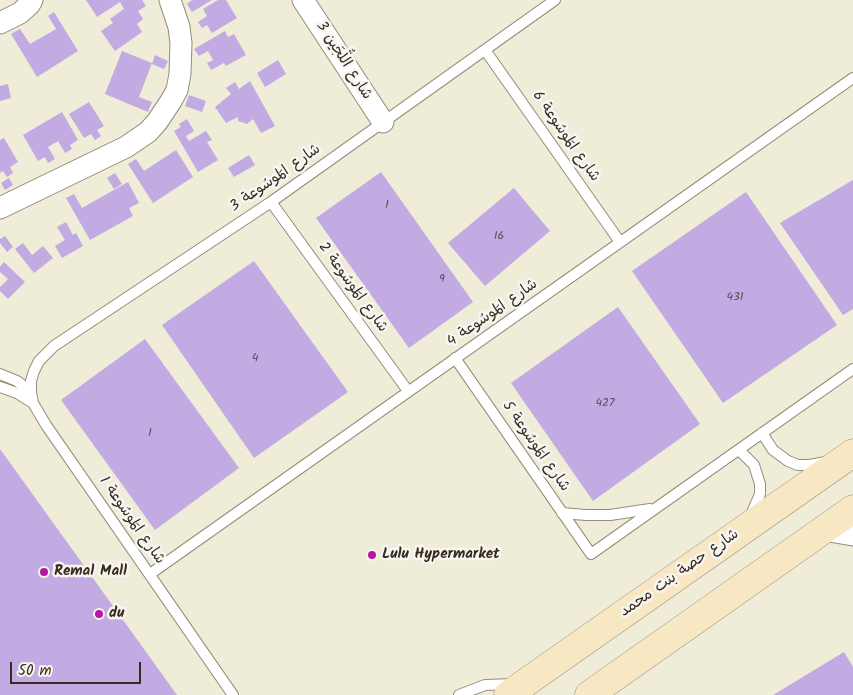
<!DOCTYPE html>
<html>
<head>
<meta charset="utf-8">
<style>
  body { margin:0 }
  #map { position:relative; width:853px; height:695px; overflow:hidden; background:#efecd8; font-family:Kalam,sans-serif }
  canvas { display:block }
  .scale { position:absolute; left:10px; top:662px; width:131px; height:22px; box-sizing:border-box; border:2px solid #3b2a1e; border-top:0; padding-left:6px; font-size:15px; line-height:18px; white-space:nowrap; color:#3b2a1e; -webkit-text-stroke:4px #f6f6f2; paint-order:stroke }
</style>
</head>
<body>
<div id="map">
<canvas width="853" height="695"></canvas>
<div class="scale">50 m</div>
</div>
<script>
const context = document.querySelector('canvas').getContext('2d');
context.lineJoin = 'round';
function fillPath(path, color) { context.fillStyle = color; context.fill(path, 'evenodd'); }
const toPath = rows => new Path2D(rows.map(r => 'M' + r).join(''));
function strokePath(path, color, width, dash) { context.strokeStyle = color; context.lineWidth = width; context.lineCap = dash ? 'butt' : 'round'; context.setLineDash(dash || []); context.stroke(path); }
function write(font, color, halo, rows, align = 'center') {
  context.font = font + ' Kalam,"Playpen Sans Arabic",sans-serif'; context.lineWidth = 5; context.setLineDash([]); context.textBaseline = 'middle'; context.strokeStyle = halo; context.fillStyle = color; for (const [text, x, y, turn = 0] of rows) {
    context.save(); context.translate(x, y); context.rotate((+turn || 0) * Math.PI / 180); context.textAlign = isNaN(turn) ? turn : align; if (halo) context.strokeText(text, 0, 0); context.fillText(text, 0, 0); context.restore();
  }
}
const building = toPath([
  [86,0,142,0,146,6,138,11,143,19,137,24,142,32,115,51,101,31,113,23,110,19,124,9,120,2,97,17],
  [192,0,212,0,192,12,187,4],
  [218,0,226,0,237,18,212,33,207,25,202,28,198,22,207,16,203,9],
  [54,12,78,51,37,77,11,34,20,29,30,44,56,29,48,16],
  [225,31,228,37,234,34,246,55,226,66,224,63,211,70,207,63,213,60,208,51,199,56,194,49],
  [122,51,152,63,139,97,152,102,148,112,105,94],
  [155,55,168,61,164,69,152,64],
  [278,60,286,74,265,87,257,73],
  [250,81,275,126,261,133,253,119,247,124,238,121,238,117,226,123,215,107,231,94,226,88,235,82,239,89],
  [8,84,11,98,0,101,0,86],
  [189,95,206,101,202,112,185,106],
  [89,102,104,126,97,130,101,136,95,140,91,134,84,138,69,114],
  [62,112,78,140,70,145,72,149,65,153,58,141,48,147,55,159,48,163,45,157,38,161,23,135],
  [187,119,194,131,186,136,189,141,206,131,212,140,207,142,218,160,198,172,174,131,181,127,179,124],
  [4,138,18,162,10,167,13,173,7,177,3,171,0,173,0,140],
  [176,150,193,177,153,203,128,164,136,159,144,171],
  [249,155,255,165,234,177,228,168],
  [381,172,473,302,409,348,316,218],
  [115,173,122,184,114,189,107,178],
  [9,178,13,185,5,190,1,183],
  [853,180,853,309,843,315,780,223],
  [128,182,139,203,129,208,133,216,90,240,66,198,74,194,82,208],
  [514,188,550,231,485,286,448,243],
  [746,192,837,325,723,403,632,271],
  [66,222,73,235,76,233,83,246,62,258,55,246,65,240,57,227],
  [5,236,13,247,7,252,0,243,0,239],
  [23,243,32,255,43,246,53,258,34,273,15,249],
  [254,261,348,392,254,458,162,325],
  [4,262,25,282,8,299,0,291,0,287,8,279,0,272,0,267],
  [618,307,700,424,593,501,511,383],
  [145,339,239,468,155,530,61,400],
  [0,449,177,695,0,695],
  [844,652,853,667,853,695,773,695]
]);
const service = toPath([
  [485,50,620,242],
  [271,202,408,391],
  [455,358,591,554,853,369],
  [0,374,17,381,31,392,33,403,46,425,233,695],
  [0,387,17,393,33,403],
  [31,392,31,381,34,371,39,361,54,346,271,202,555,0],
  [762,433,773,450,788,461,798,465,809,465,826,462],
  [739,450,754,465,760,484,760,494,751,515],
  [562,513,586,515,610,515,650,509],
  [150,574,853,78],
  [459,695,485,685,514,684]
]);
const minor = toPath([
  [303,0,383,122],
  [0,23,20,13,29,5,32,0],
  [0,208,126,147,148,132,157,122,171,101,177,90,180,74,181,43,179,27,170,0],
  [823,530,853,535]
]);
const secondary = toPath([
  [508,695,853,453],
  [589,695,853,509]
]);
const markers = [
  [372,555,5,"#b5179e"],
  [44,572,5,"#b5179e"],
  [99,614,5,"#b5179e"]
];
const numberNames = [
  ["1",387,206],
  ["16",499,237],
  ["9",442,280],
  ["431",735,298],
  ["4",255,359],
  ["427",605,404],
  ["1",150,434]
];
const streetNames = [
  ["شارع اللُّجَين 3",343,61,57],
  ["شارع المَوسُوعة 6",565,137,55],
  ["شارع المَوسُوعة 3",276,179,-35],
  ["شارع المَوسُوعة 2",352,288,54],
  ["شارع المَوسُوعة 4",493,314,-35],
  ["شارع المَوسُوعة 5",535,447,55],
  ["شارع المَوسُوعة 1",131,521,55],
  ["شارع حصة بنت محمد",680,574,-35]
];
const poiNames = [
  ["Lulu Hypermarket",382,555],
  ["Remal Mall",54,572],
  ["du",109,614]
];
fillPath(building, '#c1abe2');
strokePath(service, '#958b7b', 12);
strokePath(minor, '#958b7b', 23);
strokePath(secondary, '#958b7b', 29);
strokePath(service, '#fff', 10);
strokePath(minor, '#fff', 21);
strokePath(secondary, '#f7e8c3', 28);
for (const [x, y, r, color] of markers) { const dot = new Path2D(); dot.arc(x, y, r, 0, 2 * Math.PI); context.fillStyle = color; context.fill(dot); strokePath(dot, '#f6f6f2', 2); }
write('12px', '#5c4a4f', null, numberNames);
write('15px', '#3b2a1e', '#f6f6f2', streetNames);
write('bold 15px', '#3b2a1e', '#f6f6f2', poiNames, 'left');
</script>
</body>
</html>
